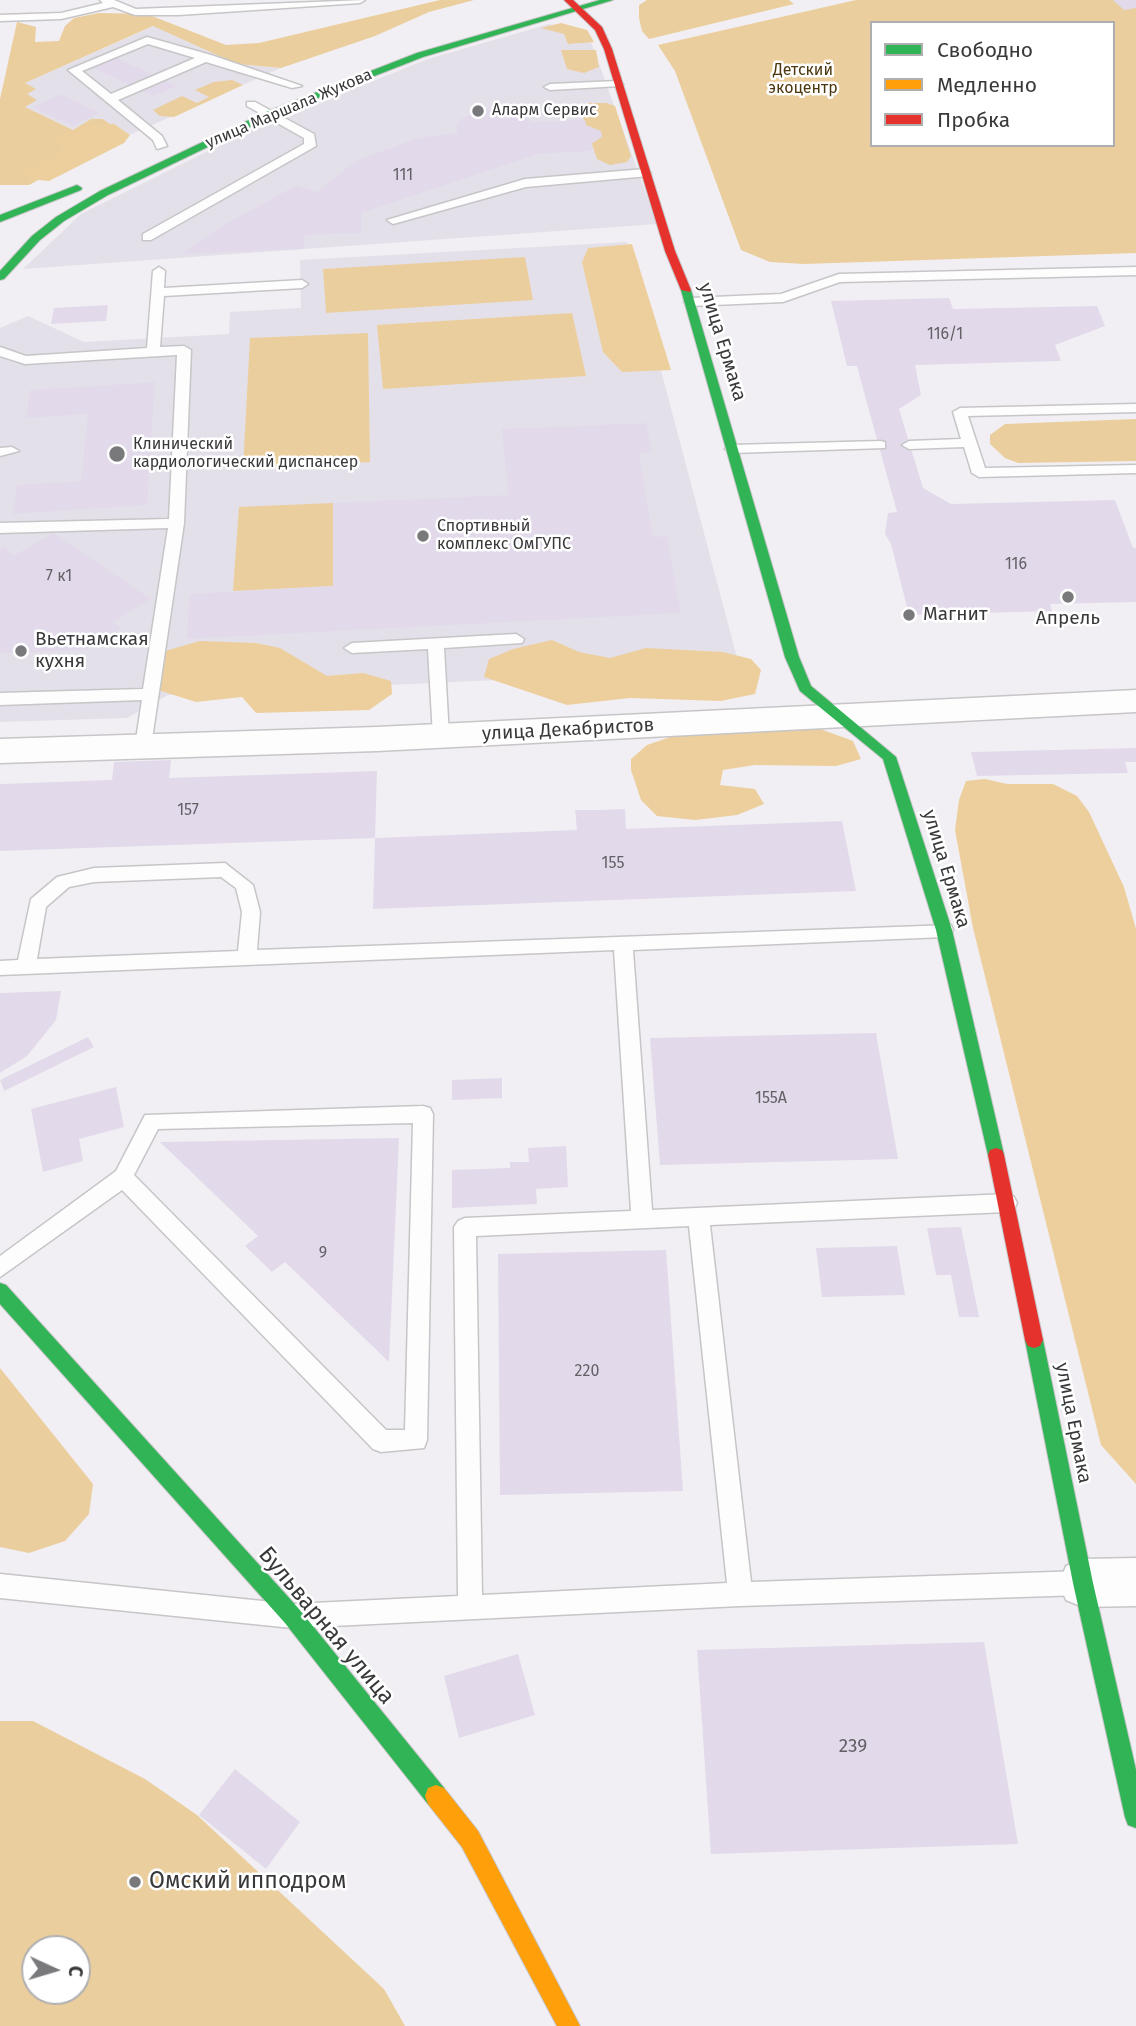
<!DOCTYPE html>
<html>
<head>
<meta charset="utf-8">
<style>
  body { margin:0 }
  #map { position:relative; width:1136px; height:2026px; overflow:hidden; background:#f1eff3; font-family:"Fira Sans",sans-serif }
  canvas { display:block }
  .legend { position:absolute; left:870px; top:21px; width:245px; height:126px; box-sizing:border-box; background:#fff; border:2px solid #b0afb0; margin:0; padding:9px 12px; list-style:none; font-size:21px; color:#39383a }
  .legend li { display:flex; align-items:center; gap:14px; height:35px }
  .legend b { width:35px; border:2px solid #b0afb0 }
  .north { position:absolute; left:21px; top:1935px; width:70px; height:70px; box-sizing:border-box; background:#fff; border:2px solid #b0afb0; border-radius:50%; rotate:94deg; font-size:19px; font-weight:700; line-height:28px; text-align:center; color:#39383a }
  .north::after { content:''; display:block; margin:auto; width:24px; height:32px; background:#79787b; clip-path:polygon(50% 0,100% 100%,50% 72%,0 100%) }
</style>
</head>
<body>
<div id="map">
<canvas width="1136" height="2026"></canvas>
<ul class="legend">
<li><b style="height:9px;background:#30b455"></b>Свободно</li>
<li><b style="height:9px;background:#ff9f0a"></b>Медленно</li>
<li><b style="height:9px;background:#e5322d"></b>Пробка</li>
</ul>
<div class="north">С</div>
</div>
<script>
const context = document.querySelector('canvas').getContext('2d');
context.lineJoin = 'round';
function fillPath(path, color) { context.fillStyle = color; context.fill(path, 'evenodd'); }
const toPath = rows => new Path2D(rows.map(r => 'M' + r).join(''));
function strokePath(path, color, width, dash) { context.strokeStyle = color; context.lineWidth = width; context.lineCap = dash ? 'butt' : 'round'; context.setLineDash(dash || []); context.stroke(path); }
function write(font, color, halo, rows, align = 'center') {
  context.font = font + ' "Fira Sans",sans-serif'; context.lineWidth = 5; context.setLineDash([]); context.textBaseline = 'middle'; context.strokeStyle = halo; context.fillStyle = color; for (const [text, x, y, turn = 0] of rows) {
    context.save(); context.translate(x, y); context.rotate((+turn || 0) * Math.PI / 180); context.textAlign = isNaN(turn) ? turn : align; if (halo) context.strokeText(text, 0, 0); context.fillText(text, 0, 0); context.restore();
  }
}
const built = toPath([
  [549,24,581,29,590,39,657,224,23,269,81,214,250,130,428,59],
  [154,26,237,64,281,68,116,141,91,119,73,130,24,107,26,93,35,89,25,83],
  [627,242,740,669,168,695,127,718,0,722,0,328,28,316,84,342,229,334,230,312,301,308,300,260]
]);
const green = toPath([
  [440,0,474,0,429,12,375,36,281,68,237,64,153,26,25,83,36,89,27,94,37,100,25,107,73,130,91,119,103,119,123,134,29,185,0,185,0,99,17,22,36,27,35,42,59,41,65,26,74,18,99,13,147,14,226,45,259,43],
  [647,0,789,0,794,4,649,39,642,31,639,18,639,5],
  [856,0,1136,0,1136,253,804,264,770,262,741,250,675,71,658,45],
  [872,23,1113,23,1113,145,872,145],
  [561,23,587,30,594,42,568,44,564,34,541,28],
  [561,50,596,50,599,67,584,73,567,69],
  [232,80,243,85,174,117,160,116,153,110,182,96,197,103,209,97,195,90,214,82],
  [589,103,606,103,615,106,631,156,627,162,610,165,597,159,581,111],
  [525,257,533,300,326,313,323,269],
  [572,313,586,376,383,389,377,325],
  [368,333,370,462,243,468,250,338],
  [1136,419,1136,461,1018,463,1005,458,990,444,990,435,1005,424],
  [333,503,333,586,233,591,239,507],
  [0,1368,93,1484,89,1514,65,1541,29,1553,0,1547],
  [0,1721,33,1721,145,1779,197,1815,384,1989,405,2026,0,2026],
  [35,1949,77,1949,77,1991,35,1991]
]);
const forest = toPath([
  [114,124,130,135,124,143,49,181,28,179,22,172,58,155,61,147,52,137,90,125],
  [632,244,671,370,622,372,603,352,582,262,588,248],
  [552,640,579,652,610,658,646,648,723,652,751,659,761,670,755,694,721,701,630,698,567,705,484,677,489,659,513,649],
  [200,641,256,643,280,648,327,676,363,673,391,681,392,694,369,710,256,713,242,697,196,702,158,690,165,651],
  [815,727,853,741,861,759,836,766,755,765,723,770,720,785,755,789,764,804,737,815,695,820,657,816,641,800,631,770,631,759,647,745,685,732],
  [985,779,1007,784,1053,784,1077,796,1089,812,1124,887,1136,929,1136,1484,1101,1445,973,928,955,830,959,800,966,781]
]);
const building = toPath([
  [1113,0,1136,0,1136,8,1124,10],
  [115,57,176,86,153,96,91,67],
  [61,94,100,113,72,126,32,107],
  [491,109,516,112,532,122,585,120,586,125,601,131,602,137,591,144,592,151,538,154,362,213,361,233,305,235,303,249,180,254,227,223,297,185,317,192,357,160,418,138,458,133,456,127,459,120,478,111],
  [949,298,953,309,1097,306,1105,326,1055,345,1061,361,915,365,921,395,899,409,923,488,951,504,1115,500,1133,548,1136,548,1136,602,1050,604,1052,611,909,615,891,544,885,534,888,513,897,512,859,374,857,366,847,366,831,301],
  [108,305,106,321,51,324,54,308],
  [155,382,147,505,13,514,17,485,81,481,88,414,26,418,30,390],
  [646,423,652,453,639,453,653,537,667,536,681,613,186,639,190,594,333,586,333,503,508,495,502,429],
  [53,533,151,599,113,622,122,629,88,650,0,653,0,549,3,547,15,555],
  [1136,748,1136,762,1125,762,1128,773,977,776,971,752],
  [171,760,169,778,377,771,375,838,577,830,575,810,600,810,625,809,626,829,842,821,856,891,373,909,375,838,0,851,0,784,112,780,114,762],
  [61,991,56,1020,27,1056,0,1073,0,993],
  [876,1033,898,1159,660,1165,650,1038],
  [88,1037,94,1047,4,1091,0,1080],
  [502,1078,502,1098,452,1100,452,1080],
  [116,1087,124,1127,79,1139,83,1161,43,1172,31,1109],
  [399,1138,389,1362,285,1262,272,1272,245,1246,258,1236,160,1142],
  [566,1146,568,1187,536,1189,537,1204,452,1208,452,1170,510,1168,510,1162,529,1162,528,1148],
  [961,1227,979,1317,959,1317,951,1275,936,1275,927,1228],
  [897,1246,905,1295,822,1297,816,1248],
  [666,1250,683,1491,500,1495,498,1254],
  [984,1642,1018,1844,711,1854,697,1650],
  [518,1654,535,1715,459,1738,444,1676],
  [235,1769,300,1822,266,1869,199,1815]
]);
const lane = toPath([
  [100,0,114,0,136,9,365,0,360,3,179,15,135,15,113,7,61,19,0,21,0,15,61,13,103,3,100,0],
  [147,37,211,55,302,86,292,88,206,62,118,100,162,136,167,146,157,149,153,140,68,70,147,37],
  [148,44,195,58,111,94,82,71,148,44],
  [617,81,623,84,621,86,550,90,544,87,550,84,617,81],
  [247,102,255,102,314,134,316,146,151,240,143,240,143,234,304,144,304,138,247,106,247,102],
  [645,169,651,173,649,176,526,187,393,224,387,220,525,179,645,169],
  [159,267,165,271,164,288,302,280,308,284,302,288,164,296,160,347,184,346,191,350,184,523,151,746,143,752,135,746,142,700,0,705,0,693,143,689,168,528,0,533,0,523,169,519,177,355,25,364,0,356,0,347,26,356,147,348,153,271,159,267],
  [1136,267,1136,275,840,282,783,302,691,306,684,302,691,298,781,294,839,274,1136,267],
  [1136,404,1136,412,968,416,985,468,1136,465,1136,473,979,477,972,473,964,447,909,449,902,445,909,441,961,439,953,412,960,408,1136,404],
  [880,441,885,442,885,448,732,453,725,449,732,445,880,441],
  [0,448,12,447,19,451,0,456,0,448],
  [516,634,524,639,522,643,444,648,449,736,441,742,433,736,428,649,352,653,344,648,352,643,516,634],
  [225,863,253,885,260,912,257,950,951,925,953,930,944,937,633,950,652,1210,1007,1194,1014,1197,1017,1203,1014,1209,1007,1212,710,1225,751,1582,1083,1571,1092,1575,1095,1583,1092,1591,1083,1595,740,1606,292,1628,0,1598,0,1574,292,1604,458,1596,454,1227,458,1221,465,1218,631,1211,614,950,0,975,0,961,18,960,31,899,57,877,94,868,225,863],
  [221,877,236,888,242,912,238,951,37,959,46,907,69,887,94,882,221,877],
  [689,1226,727,1583,482,1595,476,1236,689,1226],
  [423,1106,430,1108,433,1114,427,1440,424,1448,381,1452,373,1449,122,1190,0,1277,0,1256,116,1171,145,1115,423,1106],
  [413,1123,405,1430,386,1430,134,1175,158,1129,413,1123]
]);
const street = toPath([
  [1136,690,1136,712,377,751,0,763,0,739,377,727,1136,690],
  [1136,1558,1136,1606,1083,1607,1066,1600,1059,1583,1066,1566,1083,1559,1136,1558]
]);
const fast = toPath([
  [600,0,613,0,423,57,272,116,108,195,64,221,40,240,4,279,0,280,0,271,32,236,56,217,100,191,266,112,417,53,600,0],
  [77,185,82,188,81,190,0,222,0,215,77,185],
  [682,288,691,290,799,657,811,686,896,757,952,930,1004,1155,1002,1160,996,1162,990,1160,988,1155,936,930,883,759,800,691,785,657,681,290,682,288],
  [0,1283,6,1285,299,1609,444,1788,447,1796,444,1804,436,1807,428,1804,285,1623,0,1304,0,1283],
  [1034,1332,1040,1334,1043,1340,1093,1583,1136,1770,1136,1828,1128,1825,1125,1817,1073,1583,1025,1340,1028,1334,1034,1332]
]);
const slow = toPath([
  [436,1785,444,1788,478,1831,580,2026,557,2026,462,1847,428,1804,425,1796,428,1788,436,1785]
]);
const jam = toPath([
  [564,0,573,0,602,27,612,49,675,251,691,290,690,292,681,290,665,251,604,49,595,30,564,0],
  [996,1148,1002,1150,1004,1155,1043,1340,1040,1346,1034,1348,1028,1346,1025,1340,988,1155,990,1150,996,1148]
]);
const markers = [
  [478,111,7,"#79787b"],
  [117,454,9,"#79787b"],
  [423,536,7,"#79787b"],
  [1068,597,7,"#79787b"],
  [909,615,7,"#79787b"],
  [21,651,7,"#79787b"],
  [135,1882,7,"#79787b"]
];
const farParknames = [
  ["Детский",803,71],
  ["экоцентр",803,89]
];
const farStreetnames = [
  ["улица Маршала Жукова",289,109,-23]
];
const farPoinames = [
  ["Аларм Сервис",492,111],
  ["Клинический",133,445],
  ["кардиологический диспансер",133,463],
  ["Спортивный",437,527],
  ["комплекс ОмГУПС",437,545]
];
const numberNames = [
  ["111",403,176],
  ["116/1",945,335],
  ["116",1016,565],
  ["7 к1",59,577],
  ["157",188,811],
  ["155",613,864],
  ["155А",771,1099],
  ["9",323,1254],
  ["220",587,1372]
];
const streetNames = [
  ["улица Ермака",722,342,73],
  ["улица Декабристов",568,730,-3],
  ["улица Ермака",946,869,73],
  ["улица Ермака",1073,1423,79]
];
const poiNames = [
  ["Магнит",923,615],
  ["Апрель",1068,619,"center"],
  ["Вьетнамская",35,640],
  ["кухня",35,662]
];
const nearNumbernames = [
  ["239",853,1747]
];
const nearStreetnames = [
  ["Бульварная улица",326,1626,50]
];
const nearPoinames = [
  ["Омский ипподром",149,1882]
];
fillPath(built, '#e4e0e9');
fillPath(green, '#ebce9d');
fillPath(forest, '#edcf9d');
fillPath(building, '#e2daea');
strokePath(lane, '#c6c5c7', 3);
strokePath(street, '#c6c5c7', 3);
strokePath(fast, '#c6c5c7', 2);
strokePath(slow, '#c6c5c7', 2);
strokePath(jam, '#c6c5c7', 2);
fillPath(lane, '#fdfdfd');
fillPath(street, '#fdfdfd');
fillPath(fast, '#30b455');
fillPath(slow, '#ff9f0a');
fillPath(jam, '#e5322d');
for (const [x, y, r, color] of markers) { const dot = new Path2D(); dot.arc(x, y, r, 0, 2 * Math.PI); context.fillStyle = color; context.fill(dot); strokePath(dot, '#fff', 2.5); }
write('16px', '#4c370f', '#fff', farParknames);
write('16px', '#39383a', '#fff', farStreetnames);
write('16px', '#39383a', '#fff', farPoinames, 'left');
write('16px', '#636066', null, numberNames);
write('19px', '#39383a', '#fff', streetNames);
write('19px', '#39383a', '#fff', poiNames, 'left');
write('19px', '#636066', null, nearNumbernames);
write('23px', '#39383a', '#fff', nearStreetnames);
write('23px', '#39383a', '#fff', nearPoinames, 'left');
</script>
</body>
</html>
